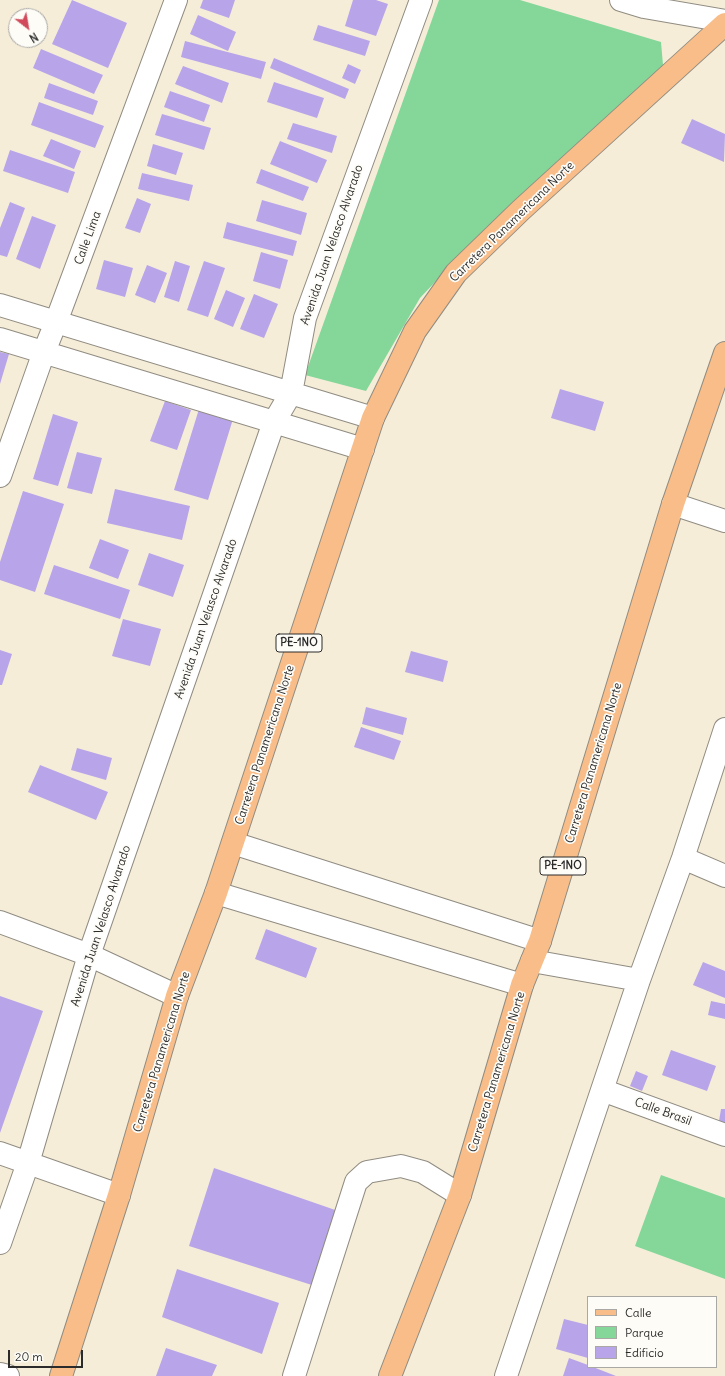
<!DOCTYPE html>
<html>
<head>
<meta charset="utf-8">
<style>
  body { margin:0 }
  #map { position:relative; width:725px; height:1376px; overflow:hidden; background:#f6edd9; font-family:Delius,sans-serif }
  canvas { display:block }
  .legend { position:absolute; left:587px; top:1296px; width:130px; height:72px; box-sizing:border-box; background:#fdfcf7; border:1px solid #a9a8a5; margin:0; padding:5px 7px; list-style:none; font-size:12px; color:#2b2b2b }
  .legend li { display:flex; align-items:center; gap:8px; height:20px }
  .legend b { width:20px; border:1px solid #a9a8a5 }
  .north { position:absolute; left:8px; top:8px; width:40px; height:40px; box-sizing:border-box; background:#fdfcf7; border:1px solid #a9a8a5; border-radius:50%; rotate:149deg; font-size:11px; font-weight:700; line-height:16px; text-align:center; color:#2b2b2b }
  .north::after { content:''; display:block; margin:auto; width:14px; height:18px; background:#d1495b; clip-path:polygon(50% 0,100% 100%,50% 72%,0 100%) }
  .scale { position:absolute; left:8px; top:1350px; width:75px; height:18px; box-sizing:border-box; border:2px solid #2b2b2b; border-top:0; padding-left:5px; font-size:12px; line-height:14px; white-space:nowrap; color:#2b2b2b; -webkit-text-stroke:3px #fdfcf7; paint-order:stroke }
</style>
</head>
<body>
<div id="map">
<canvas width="725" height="1376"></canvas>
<ul class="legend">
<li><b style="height:5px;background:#f8bd88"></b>Calle</li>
<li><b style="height:11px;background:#84d799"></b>Parque</li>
<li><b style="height:11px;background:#b8a4e9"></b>Edificio</li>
</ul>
<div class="north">N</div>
<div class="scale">20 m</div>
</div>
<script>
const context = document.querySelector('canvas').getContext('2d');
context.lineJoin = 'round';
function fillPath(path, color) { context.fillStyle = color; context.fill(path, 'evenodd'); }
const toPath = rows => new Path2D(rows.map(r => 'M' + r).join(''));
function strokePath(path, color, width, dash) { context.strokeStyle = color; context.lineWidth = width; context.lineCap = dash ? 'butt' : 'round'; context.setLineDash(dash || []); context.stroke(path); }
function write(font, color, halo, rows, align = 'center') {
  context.font = font + ' Delius,sans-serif'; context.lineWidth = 3.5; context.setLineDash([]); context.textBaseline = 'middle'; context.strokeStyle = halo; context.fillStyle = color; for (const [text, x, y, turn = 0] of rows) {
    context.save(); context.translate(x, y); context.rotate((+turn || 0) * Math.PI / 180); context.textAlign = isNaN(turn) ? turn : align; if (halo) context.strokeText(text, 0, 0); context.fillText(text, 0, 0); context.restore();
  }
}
const green = toPath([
  [439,0,520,0,661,42,663,65,655,81,486,228,420,298,366,391,305,375],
  [661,1175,725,1198,725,1279,635,1246]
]);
const building = toPath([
  [72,0,127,23,108,68,52,44],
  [203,0,235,0,229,18,200,8],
  [353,0,376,0,388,4,376,36,345,26],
  [198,15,236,32,228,51,190,34],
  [318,25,370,41,365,56,313,40],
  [185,41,266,62,261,79,181,57],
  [41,49,103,75,94,94,33,68],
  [274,58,349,89,345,99,270,68],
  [348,64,361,70,355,84,342,78],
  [183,66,229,83,222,103,175,84],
  [274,82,324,98,317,118,267,102],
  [49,83,98,101,93,115,44,98],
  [170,91,210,105,204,122,164,107],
  [39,102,104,126,95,148,31,125],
  [162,114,211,128,204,150,155,135],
  [692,119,725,134,724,162,681,143],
  [293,123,337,136,332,153,287,139],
  [51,139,81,151,74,169,43,156],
  [280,141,327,160,317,183,270,164],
  [153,144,183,153,176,175,147,166],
  [10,150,75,172,68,193,3,171],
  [261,169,309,187,303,201,256,183],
  [142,173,193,185,189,201,138,189],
  [137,198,151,204,140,233,125,228],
  [262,200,307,213,301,235,256,221],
  [10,202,25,208,7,257,0,255,0,228],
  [32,216,56,225,40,269,16,259],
  [227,222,297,241,293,256,223,238],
  [261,252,288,260,280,289,253,281],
  [104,260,133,268,125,297,96,289],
  [175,261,190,266,179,302,164,297],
  [204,261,225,268,208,317,187,310],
  [147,265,167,273,155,303,135,295],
  [226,290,245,298,233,327,214,319],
  [254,294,278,304,264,338,240,329],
  [0,352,9,354,0,384],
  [560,389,604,402,595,431,551,418],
  [165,401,191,410,177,450,150,441],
  [199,409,233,419,208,500,174,490],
  [53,414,78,422,58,486,33,479],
  [77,452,102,458,92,494,67,488],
  [115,489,190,506,182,540,107,523],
  [23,491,64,504,35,592,0,580,0,562],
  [100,539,129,550,118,579,89,568],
  [149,553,184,565,173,597,138,585],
  [54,565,130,590,120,619,44,594],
  [123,619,161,629,150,666,112,656],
  [0,650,12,654,2,685,0,685],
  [411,651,448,661,443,682,405,672],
  [366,707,407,718,403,735,362,724],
  [361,727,401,741,394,760,354,747],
  [77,748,112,758,106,780,71,770],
  [40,765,108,792,96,820,28,792],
  [266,929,317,948,306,978,255,959],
  [703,962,725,971,725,998,693,985],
  [0,996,43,1011,0,1133],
  [711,1001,725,1004,725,1019,708,1015],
  [671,1050,716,1066,707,1091,662,1075],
  [636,1071,648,1076,642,1091,630,1086],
  [721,1109,725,1109,725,1128,718,1127],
  [214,1168,341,1212,315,1286,189,1246],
  [177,1269,279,1303,262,1354,162,1317],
  [564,1319,588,1325,588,1358,556,1349],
  [166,1348,217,1365,212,1376,156,1376],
  [569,1358,588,1365,588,1367,593,1367,616,1376,563,1376]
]);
const minor = toPath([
  [621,0,644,7,725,21],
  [0,305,373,418],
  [0,339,363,449],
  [0,476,44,352,56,322,176,0],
  [673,504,725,521],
  [233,843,540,941],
  [683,858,725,876],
  [216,893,522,985],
  [0,922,89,955,177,996],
  [532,961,639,980],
  [602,1090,725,1135],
  [0,1153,119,1195],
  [0,1243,28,1163,89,955,274,422,291,393,305,318,421,0],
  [0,1374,8,1376],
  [294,1376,356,1182,367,1172,401,1166,423,1172,460,1195],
  [506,1376,639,980,683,858,725,729]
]);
const major = toPath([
  [61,1376,119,1195,177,996,216,893,373,418,415,331,456,273,521,210,725,24],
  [390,1376,460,1195,522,985,540,941,673,504,725,353]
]);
const shields = [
  [299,643,46],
  [563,866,46]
];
const shieldNames = [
  ["PE-1NO",299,643],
  ["PE-1NO",563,866]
];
const streetNames = [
  ["Carretera Panamericana Norte",512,222,-44],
  ["Calle Lima",88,238,-70],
  ["Avenida Juan Velasco Alvarado",332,245,-71],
  ["Avenida Juan Velasco Alvarado",206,619,-71],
  ["Carretera Panamericana Norte",265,745,-72],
  ["Carretera Panamericana Norte",594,763,-73],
  ["Avenida Juan Velasco Alvarado",101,926,-72],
  ["Carretera Panamericana Norte",162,1052,-73],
  ["Carretera Panamericana Norte",497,1072,-73],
  ["Calle Brasil",663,1112,20]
];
fillPath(green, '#84d799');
fillPath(building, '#b8a4e9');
strokePath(minor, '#908c82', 24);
strokePath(major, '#908c82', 24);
strokePath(minor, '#fff', 22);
strokePath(major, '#f8bd88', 22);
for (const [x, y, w] of shields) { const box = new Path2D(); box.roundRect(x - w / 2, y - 9, w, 18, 3); context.fillStyle = '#fdfcf7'; context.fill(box); strokePath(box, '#2b2b2b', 1); }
write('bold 11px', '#2b2b2b', null, shieldNames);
write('12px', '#2b2b2b', '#fdfcf7', streetNames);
</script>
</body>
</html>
